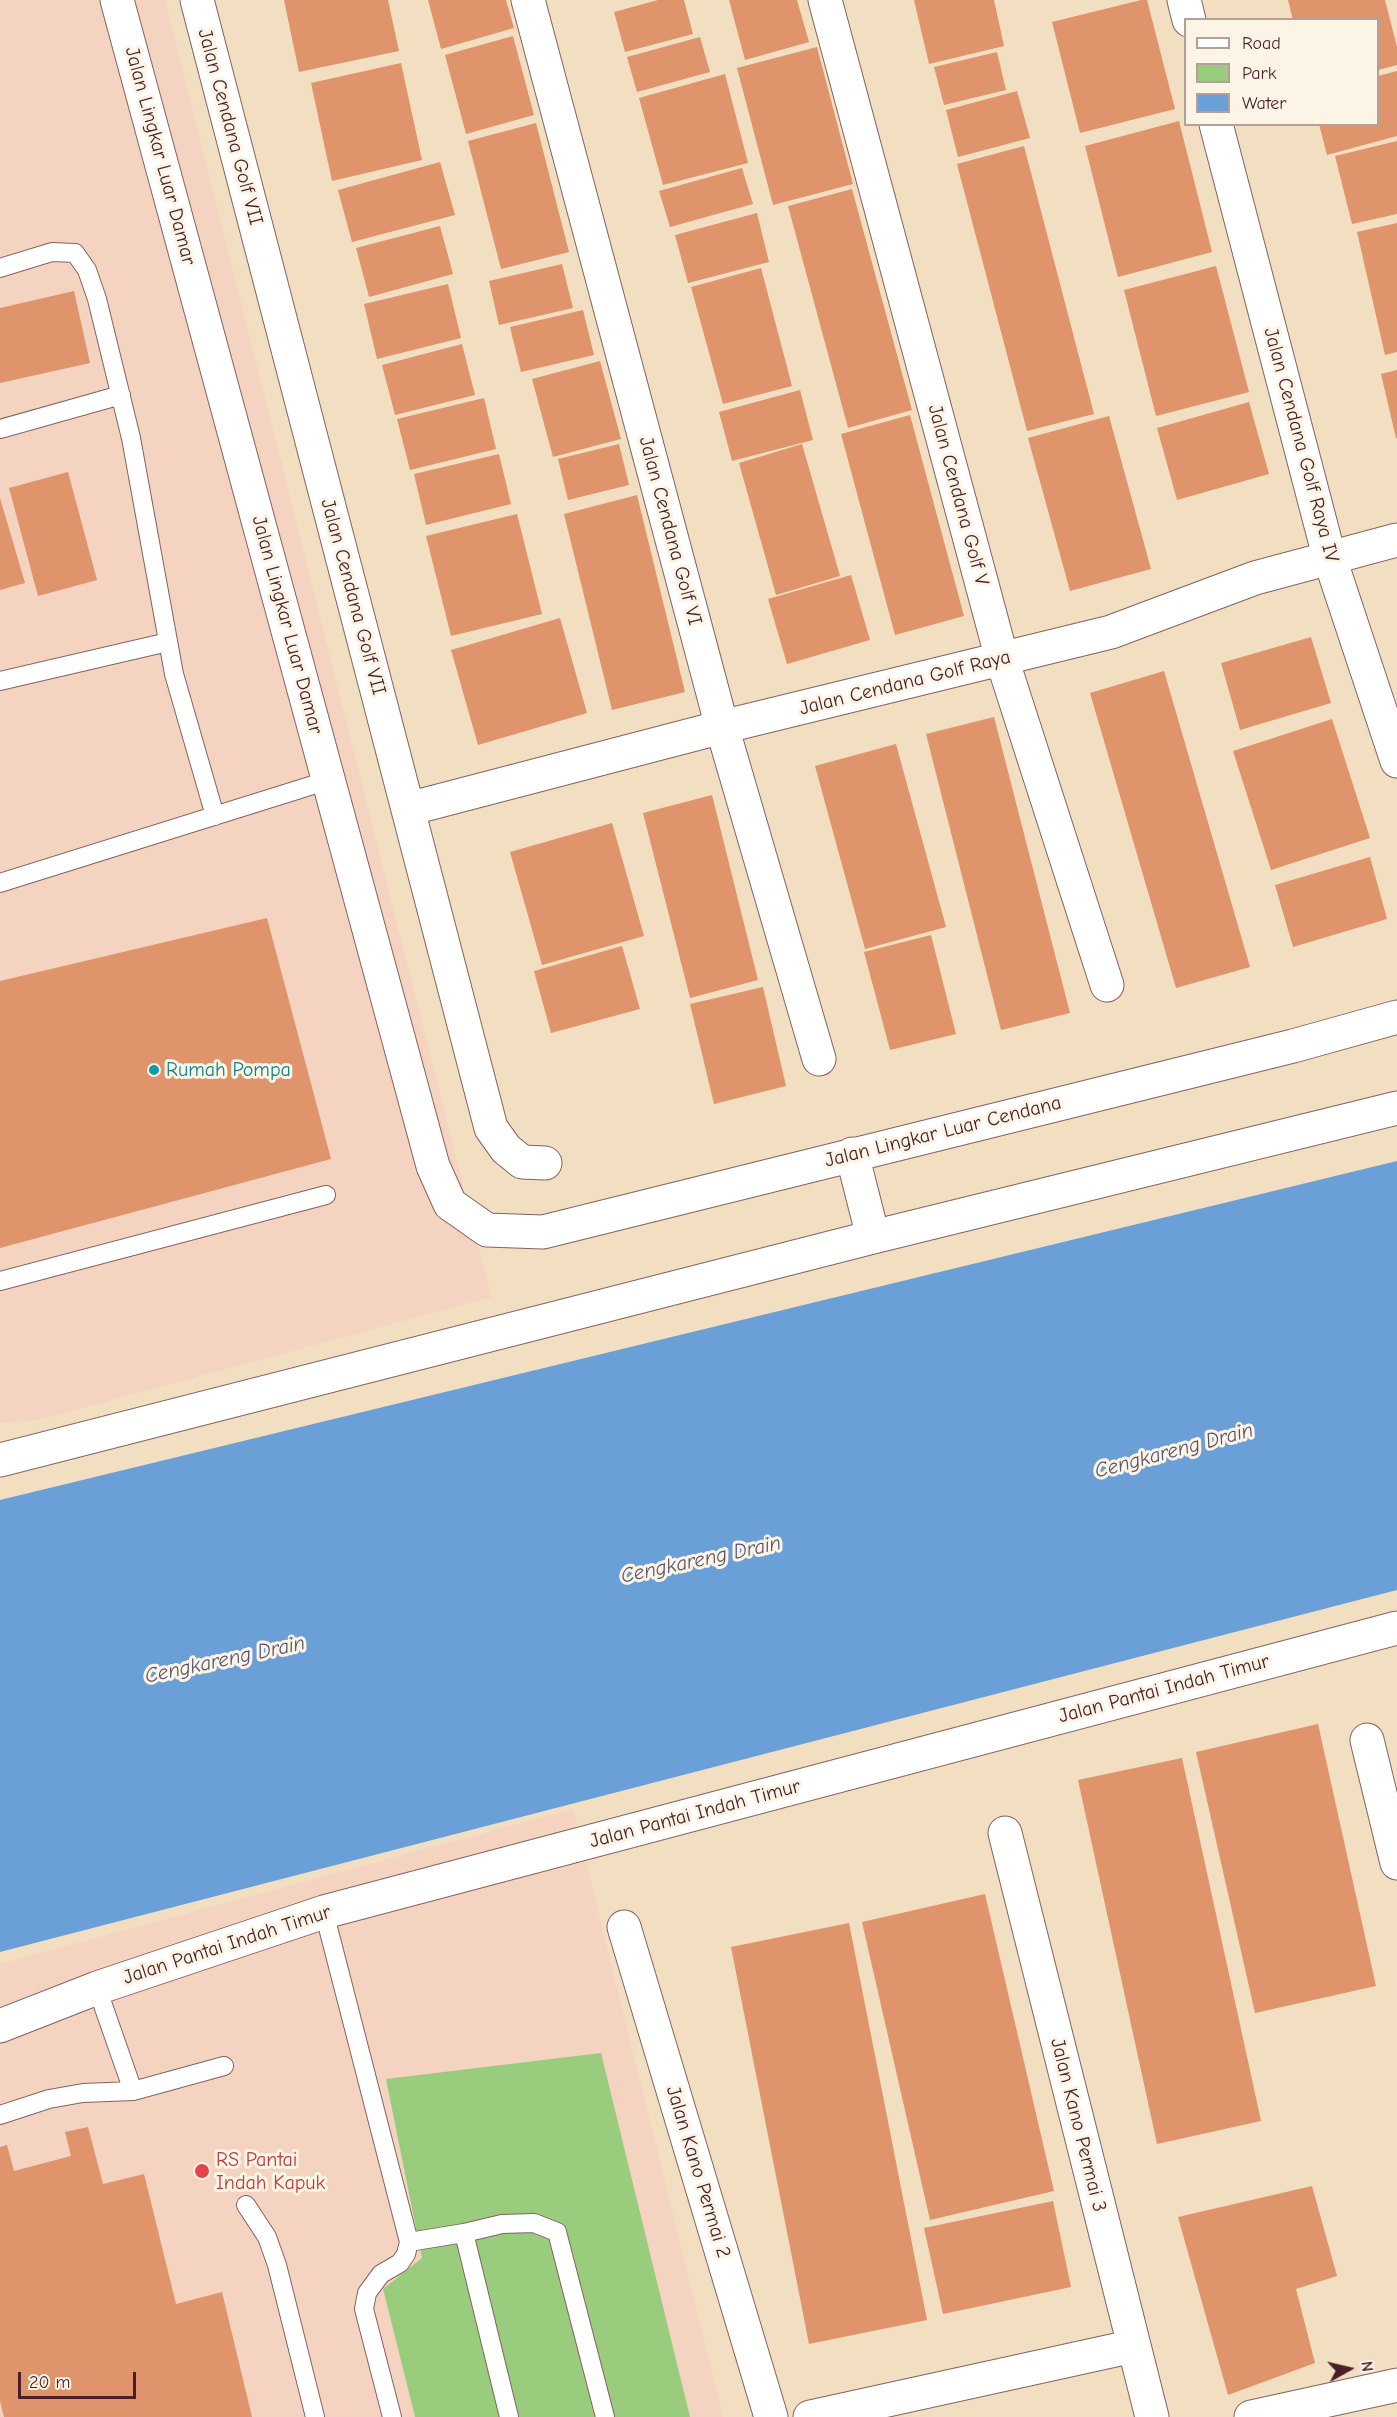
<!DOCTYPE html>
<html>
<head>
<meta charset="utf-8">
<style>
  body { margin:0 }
  #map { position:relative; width:1397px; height:2417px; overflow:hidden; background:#f2dec0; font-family:"Comic Neue",sans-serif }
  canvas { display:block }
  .legend { position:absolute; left:1184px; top:18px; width:195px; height:108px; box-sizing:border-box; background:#fcf5e5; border:2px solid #b59f9b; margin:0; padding:8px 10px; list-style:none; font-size:18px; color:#4a1f2b }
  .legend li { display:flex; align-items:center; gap:12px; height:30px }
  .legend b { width:30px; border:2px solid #b59f9b }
  .north { position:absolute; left:1319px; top:2339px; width:60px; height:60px; -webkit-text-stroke:4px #fcf5e5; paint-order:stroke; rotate:82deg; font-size:16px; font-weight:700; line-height:24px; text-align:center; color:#4a1f2b }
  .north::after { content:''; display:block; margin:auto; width:21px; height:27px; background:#4a1f2b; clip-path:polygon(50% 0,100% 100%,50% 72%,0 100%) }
  .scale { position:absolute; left:18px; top:2372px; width:118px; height:27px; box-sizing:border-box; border:3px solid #4a1f2b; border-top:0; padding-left:8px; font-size:18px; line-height:21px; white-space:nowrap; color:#4a1f2b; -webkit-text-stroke:4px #fcf5e5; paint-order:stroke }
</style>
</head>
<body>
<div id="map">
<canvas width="1397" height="2417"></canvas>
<ul class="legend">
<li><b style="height:8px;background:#fff"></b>Road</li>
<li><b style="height:16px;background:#99cc7d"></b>Park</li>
<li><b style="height:16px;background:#6b9fd7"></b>Water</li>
</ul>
<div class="north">N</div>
<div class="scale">20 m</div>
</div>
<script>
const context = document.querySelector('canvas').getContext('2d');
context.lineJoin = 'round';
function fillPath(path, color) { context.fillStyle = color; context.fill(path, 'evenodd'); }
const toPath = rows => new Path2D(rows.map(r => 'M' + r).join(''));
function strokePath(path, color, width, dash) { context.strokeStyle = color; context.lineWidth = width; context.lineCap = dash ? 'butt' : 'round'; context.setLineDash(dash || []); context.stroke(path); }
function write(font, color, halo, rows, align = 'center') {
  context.font = font + ' "Comic Neue",sans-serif'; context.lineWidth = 6; context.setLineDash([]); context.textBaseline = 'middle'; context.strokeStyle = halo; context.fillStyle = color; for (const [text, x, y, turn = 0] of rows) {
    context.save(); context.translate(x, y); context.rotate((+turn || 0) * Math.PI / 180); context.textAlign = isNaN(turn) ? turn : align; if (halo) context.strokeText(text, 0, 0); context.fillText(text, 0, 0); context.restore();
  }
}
const built = toPath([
  [0,0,165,0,491,1297,38,1420,0,1423],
  [573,1809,723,2417,0,2417,0,1964]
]);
const green = toPath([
  [601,2053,690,2417,415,2417,383,2289,422,2258,386,2079]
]);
const water = toPath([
  [1397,1161,1397,1590,0,1952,0,1500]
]);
const building = toPath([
  [284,0,388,0,399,51,299,72],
  [428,0,506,0,514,28,441,49],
  [658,0,684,0,693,34,625,52,614,12],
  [729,0,797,0,809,42,745,60],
  [914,0,994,0,1004,46,929,64],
  [1141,0,1147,0,1175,109,1080,133,1052,22],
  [1288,0,1385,0,1397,47,1397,65,1378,70,1378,20,1293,20],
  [513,36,534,115,466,134,445,55],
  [700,37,710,72,637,92,627,57],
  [817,47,853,184,773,205,737,68],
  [997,52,1006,90,944,105,934,67],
  [401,63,422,160,332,181,311,83],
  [1397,71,1397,136,1327,155,1319,124,1378,124,1378,76],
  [725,74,748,163,663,185,639,98],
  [1017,91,1030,138,958,157,946,110],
  [1179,121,1212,252,1118,277,1085,146],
  [536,123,569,252,501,269,468,141],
  [1397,141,1397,214,1352,224,1335,156],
  [1024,146,1094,414,1027,431,957,164],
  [440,162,455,215,352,242,338,190],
  [742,168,753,204,670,227,659,191],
  [852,189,912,410,848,428,788,206],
  [757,213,769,262,688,283,675,235],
  [1397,223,1397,352,1385,355,1357,232],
  [440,226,453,274,369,297,356,248],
  [562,264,573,308,499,325,489,281],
  [1216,266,1249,392,1156,416,1124,290],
  [761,268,792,386,723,404,691,287],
  [448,284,461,338,377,359,364,304],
  [74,291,90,363,0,383,0,308],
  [583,310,594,355,521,372,510,327],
  [462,344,475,395,395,415,382,365],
  [600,361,621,439,553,457,532,379],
  [1397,370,1397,438,1396,438,1381,374],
  [800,390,813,440,732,461,719,412],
  [484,398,496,449,410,470,397,419],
  [1249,402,1269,474,1177,500,1157,428],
  [910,415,964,616,895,635,841,434],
  [1109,416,1151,569,1070,591,1028,438],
  [619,444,629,485,568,500,558,459],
  [802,444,840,576,776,595,739,463],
  [499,454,511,504,426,525,414,474],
  [68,472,97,580,38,596,9,488],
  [637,495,685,692,612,710,564,514],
  [0,498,25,583,0,590],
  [517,514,542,614,451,636,426,536],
  [851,575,870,640,787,664,768,599],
  [560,618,587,713,478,745,451,650],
  [1311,637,1331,703,1240,730,1221,663],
  [1164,671,1250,967,1176,988,1090,693],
  [994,717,1070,1013,1001,1030,926,734],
  [1332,719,1370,838,1271,870,1233,751],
  [896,744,946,927,865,949,815,766],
  [712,795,758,980,690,998,643,813],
  [612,823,644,936,542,965,510,852],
  [1370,857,1387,919,1293,947,1275,885],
  [267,918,331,1159,0,1248,0,981],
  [931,935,956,1034,890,1050,864,952],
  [622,946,640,1009,551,1033,534,971],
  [763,987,786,1086,714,1104,690,1004],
  [1318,1724,1376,1986,1255,2013,1196,1752],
  [1182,1758,1261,2121,1157,2144,1078,1780],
  [985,1894,1054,2191,930,2220,862,1922],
  [849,1923,927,2320,809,2344,731,1947],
  [88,2127,103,2184,144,2174,176,2304,222,2292,252,2417,4,2417,0,2401,0,2147,7,2145,14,2171,71,2156,65,2132],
  [1312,2186,1337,2276,1296,2289,1315,2363,1228,2395,1178,2217],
  [1053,2201,1071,2287,943,2314,924,2228]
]);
const service = toPath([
  [0,268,52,252,75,253,87,270,97,299,131,438,174,674,215,816],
  [0,429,121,395],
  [0,681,168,642],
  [0,883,329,780],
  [0,1281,326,1195],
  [324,1912,409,2242,406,2254,400,2263,381,2274,367,2293,364,2309,392,2417],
  [97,1988,133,2091],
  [0,2115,49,2099,83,2093,133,2091,224,2066],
  [246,2205,267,2237,277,2265,315,2417],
  [409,2242,464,2233],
  [509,2417,464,2233,502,2224,534,2223,557,2232,605,2417]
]);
const minor = toPath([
  [117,0,433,1166,450,1204,487,1230,543,1232,1293,1046,1397,1017],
  [197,0,491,1128,506,1149,522,1162,545,1163],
  [528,0,722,727,819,1059],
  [825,0,1002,659,1107,985],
  [1184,0,1189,20],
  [1216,124,1329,556,1397,761],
  [408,809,722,727,1111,632,1255,578,1397,540],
  [852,1154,873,1237],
  [0,1460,873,1237,1397,1108],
  [1367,1740,1397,1863],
  [1005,1833,1152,2417],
  [624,1927,771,2417],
  [810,2417,1134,2346],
  [1251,2417,1397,2385]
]);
const tertiary = toPath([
  [0,2026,97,1988,324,1912,1397,1628]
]);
const markers = [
  [154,1070,6,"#0f9aa8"],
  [202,2171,8,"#e0444e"]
];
const streetNames = [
  ["Jalan Cendana Golf VII",230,127,75],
  ["Jalan Lingkar Luar Damar",160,156,75],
  ["Jalan Cendana Golf Raya IV",1301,445,75],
  ["Jalan Cendana Golf V",958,495,75],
  ["Jalan Cendana Golf VI",670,531,75],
  ["Jalan Cendana Golf VII",353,597,75],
  ["Jalan Lingkar Luar Damar",287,625,75],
  ["Jalan Cendana Golf Raya",905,683,-14],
  ["Jalan Lingkar Luar Cendana",943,1132,-14],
  ["Jalan Pantai Indah Timur",1164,1689,-15],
  ["Jalan Pantai Indah Timur",695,1814,-15],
  ["Jalan Pantai Indah Timur",227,1945,-18],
  ["Jalan Kano Permai 3",1078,2125,76],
  ["Jalan Kano Permai 2",698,2172,73]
];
const cultureNames = [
  ["Rumah Pompa",166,1070]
];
const healthNames = [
  ["RS Pantai",216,2160],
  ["Indah Kapuk",216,2183]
];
const waterNames = [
  ["Cengkareng Drain",1174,1451,-15],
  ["Cengkareng Drain",701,1560,-12],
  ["Cengkareng Drain",225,1660,-12]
];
fillPath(built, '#f4d3c0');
fillPath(green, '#99cc7d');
fillPath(water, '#6b9fd7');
fillPath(building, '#df946c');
strokePath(service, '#85625f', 20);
strokePath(minor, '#85625f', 35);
strokePath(tertiary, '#85625f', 35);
strokePath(service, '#fff', 18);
strokePath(minor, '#fff', 33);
strokePath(tertiary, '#fff', 33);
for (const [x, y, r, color] of markers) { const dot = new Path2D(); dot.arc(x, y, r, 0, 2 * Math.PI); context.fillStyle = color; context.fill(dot); strokePath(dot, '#fcf5e5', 2); }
write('20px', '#4a1f2b', '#fcf5e5', streetNames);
write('20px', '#0d838f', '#fcf5e5', cultureNames, 'left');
write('20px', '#be3a42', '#fcf5e5', healthNames, 'left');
write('italic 21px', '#575270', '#fcf5e5', waterNames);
</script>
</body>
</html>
